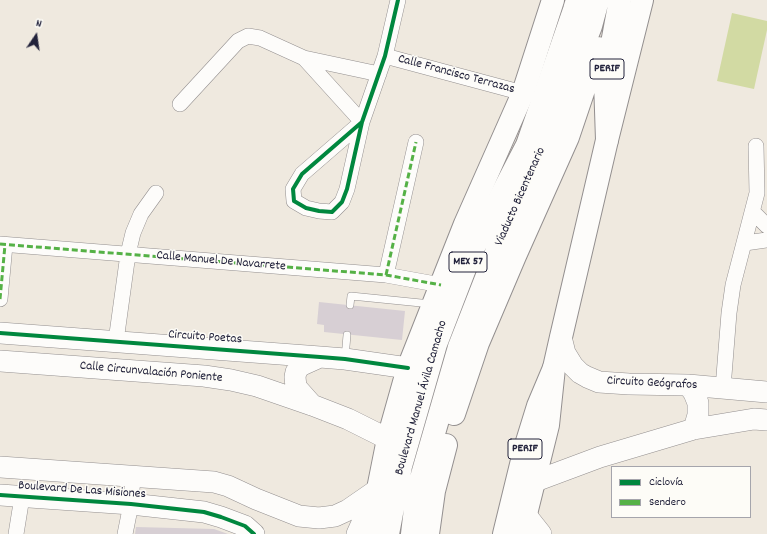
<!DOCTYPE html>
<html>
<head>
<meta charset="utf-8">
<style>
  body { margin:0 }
  #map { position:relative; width:767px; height:534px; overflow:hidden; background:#efe9df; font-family:Dekko,sans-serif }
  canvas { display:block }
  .legend { position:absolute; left:611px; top:466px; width:140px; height:52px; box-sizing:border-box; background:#fdfcf7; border:1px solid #a5a5ac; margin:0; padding:5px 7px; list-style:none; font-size:12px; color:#22223b }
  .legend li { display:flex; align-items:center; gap:8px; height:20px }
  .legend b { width:20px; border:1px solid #a5a5ac }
  .north { position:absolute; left:16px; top:16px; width:40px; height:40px; -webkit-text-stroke:3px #fdfcf7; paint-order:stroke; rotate:13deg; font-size:11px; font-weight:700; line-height:16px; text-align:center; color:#22223b }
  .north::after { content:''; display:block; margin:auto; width:14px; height:18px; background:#22223b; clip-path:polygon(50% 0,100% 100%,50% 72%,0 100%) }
</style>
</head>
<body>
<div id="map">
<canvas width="767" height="534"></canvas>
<ul class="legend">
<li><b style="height:5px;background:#00873e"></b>Ciclovía</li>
<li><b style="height:5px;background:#55b146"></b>Sendero</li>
</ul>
<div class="north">N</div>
</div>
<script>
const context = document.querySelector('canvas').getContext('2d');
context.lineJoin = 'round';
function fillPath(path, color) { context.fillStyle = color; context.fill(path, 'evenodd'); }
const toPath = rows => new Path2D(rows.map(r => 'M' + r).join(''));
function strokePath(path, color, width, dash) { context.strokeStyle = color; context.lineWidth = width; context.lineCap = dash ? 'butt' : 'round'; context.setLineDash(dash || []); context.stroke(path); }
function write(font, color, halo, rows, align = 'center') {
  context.font = font + ' Dekko,sans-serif'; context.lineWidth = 3; context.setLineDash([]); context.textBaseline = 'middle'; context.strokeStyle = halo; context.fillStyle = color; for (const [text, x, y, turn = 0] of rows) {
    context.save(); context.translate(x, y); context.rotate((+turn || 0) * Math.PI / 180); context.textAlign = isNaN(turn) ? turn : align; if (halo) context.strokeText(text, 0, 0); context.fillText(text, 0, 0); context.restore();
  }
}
const green = toPath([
  [732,13,767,21,767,30,754,89,717,81]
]);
const building = toPath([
  [319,302,405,311,402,340,324,332,324,325,317,324],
  [136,527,214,529,228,534,135,534]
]);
const lane = toPath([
  [350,305,351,296,431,304],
  [345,358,347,335]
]);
const street = toPath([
  [385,56,523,93],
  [304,58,379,74],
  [180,104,238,41,248,36,260,38,304,58,362,122],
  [362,122,302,174,293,189,294,201,306,208,319,211,332,212,342,202,347,189,362,122,385,56,398,0],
  [753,212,767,226],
  [745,243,767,240],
  [0,244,386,275,441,285],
  [386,275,416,142],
  [0,299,5,245],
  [116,341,128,254,133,233,141,214,156,193],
  [723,388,729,313,733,285,757,193,756,146],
  [16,534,22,497],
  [125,534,131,504,133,476]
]);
const secondary = toPath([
  [0,333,320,357,345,359,408,368],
  [561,337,565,353,573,366,580,373,587,377,599,382,629,384,688,385,767,392],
  [0,361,204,376,231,380,257,386,312,405,348,419,388,439],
  [688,385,694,393,698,403,698,415,694,429],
  [312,405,296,387,295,377,296,372,300,366,320,357],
  [0,467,214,482,228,486,256,499,299,516,319,518,335,516,348,510,377,490],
  [533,482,600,457,694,429,754,419,767,420],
  [0,495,131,504,204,512,221,517,245,526,254,534],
  [526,515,541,534],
  [357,534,370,505]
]);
const primary = toPath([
  [369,534,388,439,408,368,465,224,523,93,553,0],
  [521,534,548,425,554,368,561,337,607,140,642,0]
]);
const highway = toPath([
  [607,140,605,81,620,0],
  [454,414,478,343,515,256,568,137,598,48],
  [388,534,401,466,436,344,471,253,527,145,574,10,577,0],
  [412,534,417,492,459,347,497,250,544,146,591,26,598,0],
  [428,534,434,491,446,445],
  [504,534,525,448,538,406,554,368]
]);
const quiet = toPath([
  [0,244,386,275,441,285],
  [386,275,416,142],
  [0,299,5,245]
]);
const cycleway = toPath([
  [362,122,302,174,293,189,294,201,306,208,319,211,332,212,342,202,347,189,362,122,385,56,398,0],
  [0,333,320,357,345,359,408,368],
  [0,495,131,504,204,512,221,517,245,526,254,534]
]);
const shields = [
  [607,69,34],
  [468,262,38],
  [525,449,34]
];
const shieldNames = [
  ["PERIF",607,69],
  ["MEX 57",468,262],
  ["PERIF",525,449]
];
const streetNames = [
  ["Calle Francisco Terrazas",456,75,15],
  ["Viaducto Bicentenario",521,197,-66],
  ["Calle Manuel De Navarrete",221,262,5],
  ["Circuito Poetas",205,338,4],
  ["Calle Circunvalación Poniente",151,373,5],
  ["Circuito Geógrafos",652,384,3],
  ["Boulevard Manuel Ávila Camacho",422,398,-74],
  ["Boulevard De Las Misiones",82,491,4]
];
fillPath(green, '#d2daa3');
fillPath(building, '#d7cfd4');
strokePath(lane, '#938f8f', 8);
strokePath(street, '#938f8f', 16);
strokePath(secondary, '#938f8f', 22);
strokePath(primary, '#938f8f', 24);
strokePath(highway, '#938f8f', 24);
strokePath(lane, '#fdfcfa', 7);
strokePath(street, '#fdfcfa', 15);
strokePath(secondary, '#fdfcfa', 21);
strokePath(primary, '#fdfcfa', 22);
strokePath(highway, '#fdfcfa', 22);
strokePath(quiet, '#55b146', 3, [6, 3]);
strokePath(cycleway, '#00873e', 4);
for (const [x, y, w] of shields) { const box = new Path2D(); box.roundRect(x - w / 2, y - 10, w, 20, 3); context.fillStyle = '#fdfcf7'; context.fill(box); strokePath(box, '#22223b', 1); }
write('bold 12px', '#22223b', null, shieldNames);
write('13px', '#22223b', '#fdfcf7', streetNames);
</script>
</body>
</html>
